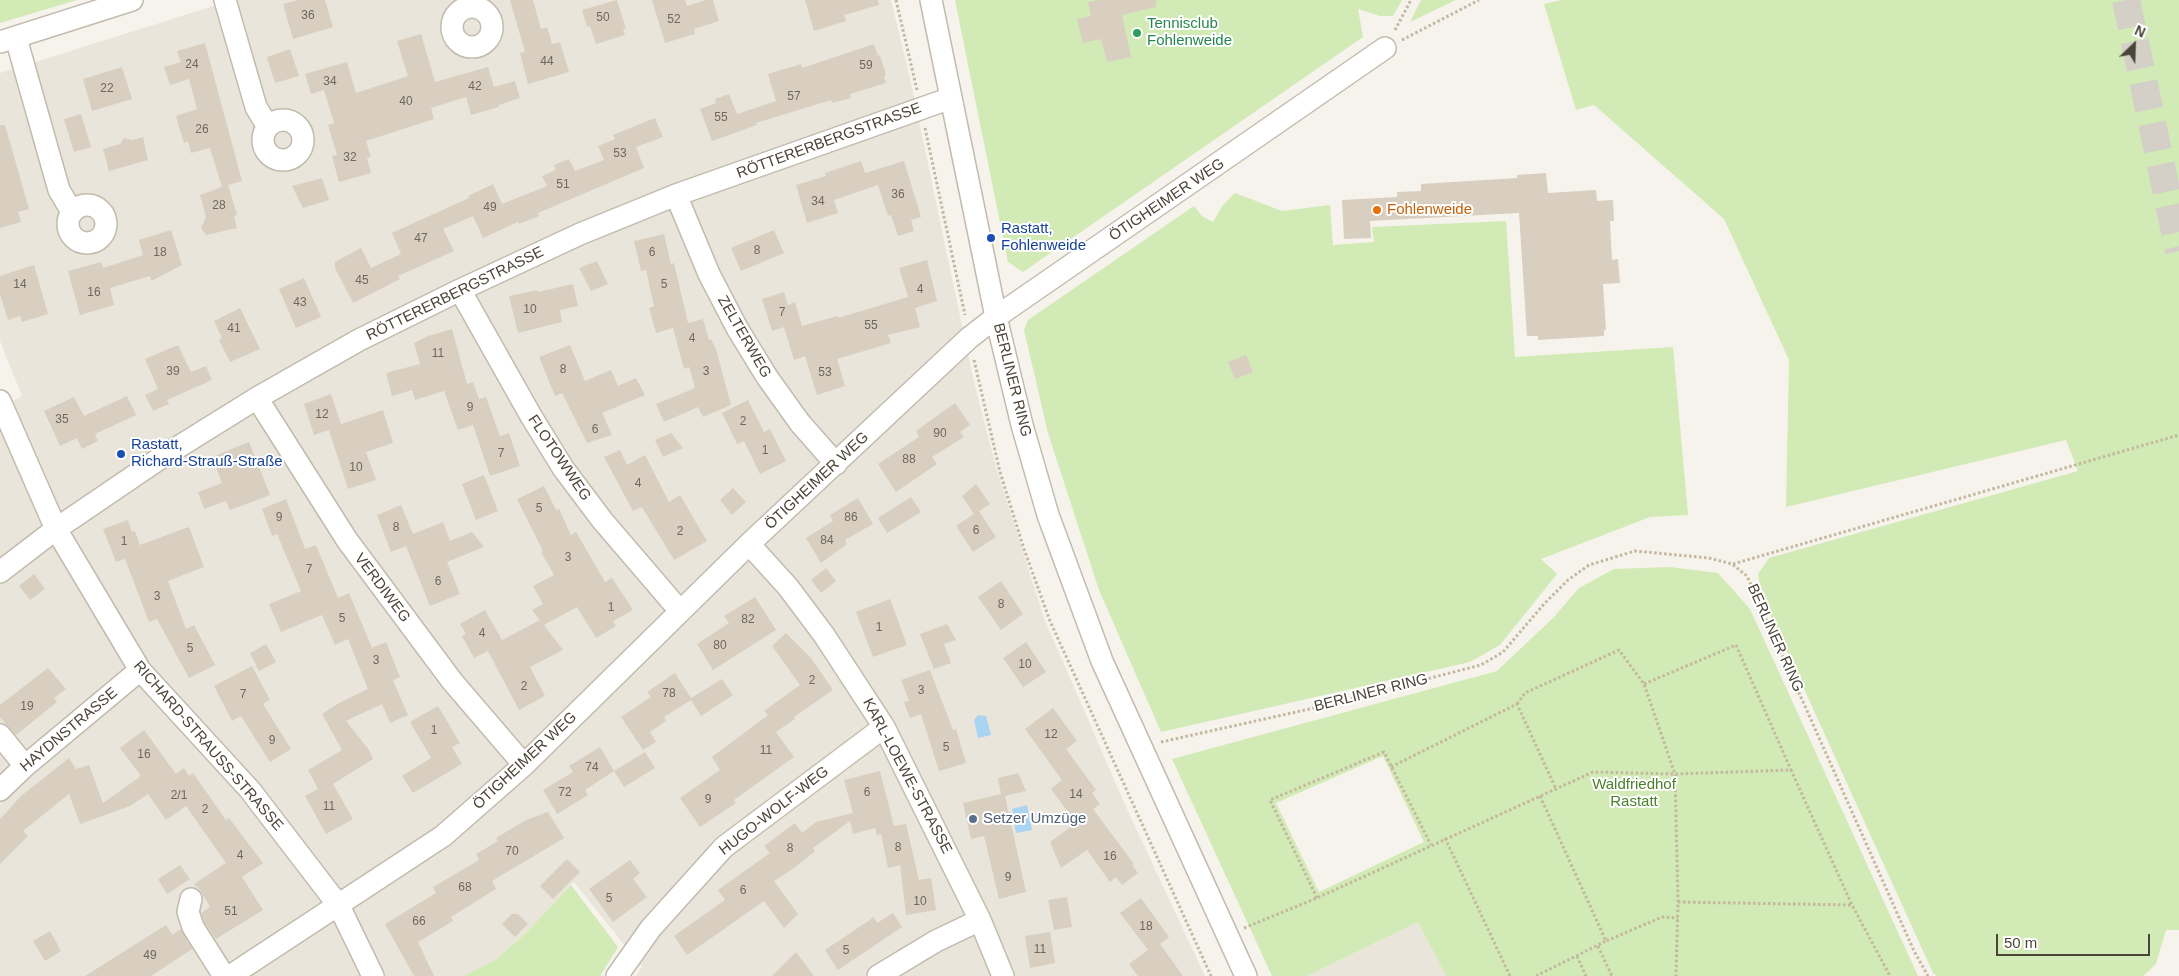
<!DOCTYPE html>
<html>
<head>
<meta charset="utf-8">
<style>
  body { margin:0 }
  #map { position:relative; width:2179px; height:976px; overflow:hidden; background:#f6f3ec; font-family:Helvetica,sans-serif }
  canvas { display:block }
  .north { position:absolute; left:2109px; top:20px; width:50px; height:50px; -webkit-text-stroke:4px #fff; paint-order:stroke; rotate:24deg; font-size:14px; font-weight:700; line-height:20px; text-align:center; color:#4b4439 }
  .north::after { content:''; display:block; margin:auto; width:18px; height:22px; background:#4b4439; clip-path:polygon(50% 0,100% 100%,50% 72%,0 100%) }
  .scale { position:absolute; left:1996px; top:934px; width:154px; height:22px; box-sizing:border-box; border:2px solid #4b4439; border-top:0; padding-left:6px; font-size:15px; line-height:18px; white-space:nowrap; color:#4b4439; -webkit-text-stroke:4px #fff; paint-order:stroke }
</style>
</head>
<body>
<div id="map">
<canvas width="2179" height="976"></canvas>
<div class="north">N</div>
<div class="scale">50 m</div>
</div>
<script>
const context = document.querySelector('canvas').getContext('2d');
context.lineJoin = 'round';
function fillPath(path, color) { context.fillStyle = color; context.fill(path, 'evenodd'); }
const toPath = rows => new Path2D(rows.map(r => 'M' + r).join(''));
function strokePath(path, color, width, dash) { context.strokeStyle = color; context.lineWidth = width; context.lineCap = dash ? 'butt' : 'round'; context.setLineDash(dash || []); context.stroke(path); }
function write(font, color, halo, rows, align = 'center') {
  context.font = font + ' Helvetica,sans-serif'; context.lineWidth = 4; context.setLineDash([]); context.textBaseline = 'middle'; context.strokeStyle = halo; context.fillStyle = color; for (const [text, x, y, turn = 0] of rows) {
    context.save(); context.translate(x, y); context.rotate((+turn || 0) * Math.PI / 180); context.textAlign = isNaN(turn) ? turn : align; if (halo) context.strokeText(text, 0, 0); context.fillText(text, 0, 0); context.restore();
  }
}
const residential = toPath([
  [233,0,891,0,911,83,973,378,996,467,1044,618,1126,807,1205,976,636,976,642,967,574,882,527,932,495,960,464,976,0,976,0,408,22,396,0,341,0,73],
  [1418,922,1446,976,1307,976]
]);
const green = toPath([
  [0,0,77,0,0,23],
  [955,0,1402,0,1393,16,1380,16,1358,9,1363,37,1023,272,1008,262],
  [1421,0,1456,0,1410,22],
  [1561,0,2179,0,2179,930,2166,930,2156,964,2143,976,1937,976,1933,973,1761,594,1758,574,1769,558,2078,471,2066,440,1786,507,1789,360,1724,219,1594,105,1576,110,1544,4],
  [1235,193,1282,211,1330,205,1333,245,1374,242,1372,227,1506,221,1515,357,1673,347,1688,515,1650,517,1541,559,1557,574,1500,645,1470,662,1161,732,1099,590,1048,433,1024,330,1028,320,1194,206,1202,216,1213,222,1223,205],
  [1670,567,1718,573,1750,609,1918,976,1446,976,1418,922,1307,976,1272,976,1172,759,1497,671,1554,617,1579,588,1614,569],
  [1383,756,1424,842,1319,892,1276,803],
  [571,885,618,947,600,976,464,976,495,960,527,932]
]);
const water = toPath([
  [978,715,986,716,991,735,978,738,974,720],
  [1027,805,1032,830,1016,833,1012,809]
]);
const building = toPath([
  [298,0,325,0,333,27,293,39,283,4],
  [510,0,533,0,541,29,547,27,552,44,560,42,569,72,528,84,520,53,525,52],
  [617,0,626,29,623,29,625,35,596,44,590,26,587,27,582,10],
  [652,0,685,0,687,6,706,0,713,0,719,21,694,29,695,34,665,43],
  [805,0,878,0,879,5,844,15,846,21,814,31],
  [1098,0,1156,0,1156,7,1122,15,1131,57,1107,62,1101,39,1083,43,1077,19,1091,16,1088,2],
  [421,34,435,82,488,67,494,87,515,81,520,98,499,105,499,107,471,115,466,97,431,108,434,119,366,141,371,157,367,158,371,173,339,182,332,156,337,155,328,125,334,123,324,90,311,94,305,74,347,62,356,93,408,76,397,41],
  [205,43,242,181,228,185,237,215,234,216,237,228,206,235,201,228,206,217,200,195,222,187,210,148,191,153,188,141,184,143,179,127,176,116,197,109,189,79,170,85,164,67,181,62,177,51],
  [874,44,878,56,880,55,886,75,884,76,886,83,850,94,851,98,832,103,831,100,756,123,757,125,712,141,700,109,716,103,715,99,729,94,737,114,776,101,768,74,801,64,802,68],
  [290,49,299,76,275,83,267,57],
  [122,67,132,99,92,111,83,79],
  [81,114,91,147,74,152,64,119],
  [655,118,663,137,636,147,644,168,538,213,539,216,519,224,518,222,483,238,473,216,443,229,454,251,398,276,400,279,353,303,335,268,335,262,361,248,371,268,401,254,392,233,469,198,468,196,493,184,502,204,547,186,542,176,556,170,554,165,569,159,575,171,604,160,598,146,615,139,613,135],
  [0,125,5,125,29,209,18,212,21,222,0,228],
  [143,137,148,160,109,171,103,149,120,144,124,138,133,140],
  [861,161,865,173,904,161,921,217,911,220,914,231,898,236,891,215,888,216,878,185,834,200,838,213,807,223,796,185,826,176,825,173],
  [1546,173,1548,193,1596,190,1597,201,1613,200,1614,221,1610,221,1612,260,1618,259,1620,283,1603,284,1606,330,1604,330,1604,336,1538,340,1538,336,1527,336,1519,213,1370,221,1371,238,1344,239,1342,200,1397,197,1397,192,1421,191,1421,184,1517,178,1517,175],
  [322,178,329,200,303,208,292,186],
  [171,230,182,265,151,281,150,276,110,288,114,305,80,315,68,271,101,262,103,268,143,255,139,240],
  [774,230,784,253,741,271,731,248],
  [664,234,671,264,674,263,688,323,703,319,709,340,711,339,716,349,731,405,703,417,698,407,664,422,656,404,695,388,689,367,684,369,673,328,656,333,649,308,654,306,646,270,641,271,634,241],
  [927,260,937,301,915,308,920,327,888,335,891,343,837,359,845,386,817,395,805,356,794,360,784,327,772,331,762,299,784,292,788,305,795,302,802,326,837,316,838,318,908,297,899,268],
  [597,261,608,284,591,291,579,268],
  [34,265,48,314,22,322,20,316,8,320,0,294,0,276],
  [304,278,321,317,296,328,279,289],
  [573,284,578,306,560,310,562,322,518,333,509,296,537,290,538,292],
  [240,308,260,349,230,362,219,340,222,338,214,321],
  [452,329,467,384,473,382,479,399,486,397,500,436,509,433,520,466,490,476,473,425,458,430,444,391,415,400,412,390,392,396,386,373,420,364,414,343,428,336],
  [178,345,191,372,206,366,212,380,167,400,169,404,153,411,145,395,158,389,145,359],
  [570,345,585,381,611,370,618,386,636,378,645,395,602,413,612,435,587,443,562,393,555,396,539,357],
  [1246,355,1253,372,1235,379,1228,362],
  [331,394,341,424,383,410,393,443,366,452,376,480,348,489,329,430,314,435,304,404],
  [127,396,136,415,95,434,98,441,82,449,77,438,60,446,44,411,74,397,84,416],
  [748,400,764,432,770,429,786,461,760,474,744,441,737,444,722,413],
  [955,403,970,425,960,432,964,437,932,457,937,464,896,492,878,464,919,437,916,431],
  [671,433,683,448,663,457,655,440],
  [249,442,270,495,230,510,226,501,204,509,198,492,222,483,212,457],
  [620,450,627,465,645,455,669,502,680,495,707,541,674,560,642,507,633,511,604,457],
  [484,475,498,511,476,520,462,484],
  [976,484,990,504,979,511,996,537,973,552,956,526,974,514,962,496],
  [544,486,556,510,559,509,571,535,576,532,605,582,612,578,633,610,613,621,616,626,596,638,577,607,544,625,532,610,543,604,533,586,554,575,541,552,543,551,517,499],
  [733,488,746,502,732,515,720,500],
  [911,497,921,512,887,533,878,518],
  [858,498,873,524,845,540,847,544,821,563,806,538,833,521,830,515],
  [286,499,305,549,316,545,338,598,349,593,372,648,386,642,400,677,393,680,408,715,390,723,382,704,346,721,369,750,373,759,333,784,353,819,326,834,305,796,318,789,308,770,342,750,322,714,339,703,368,689,348,639,335,645,322,615,281,632,269,604,301,591,277,534,272,536,262,509],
  [401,505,413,534,443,522,450,541,472,532,484,547,447,562,460,594,430,606,406,546,391,552,377,515],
  [128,520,132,532,135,531,140,545,189,527,204,567,168,581,186,629,194,625,215,665,189,678,157,619,149,622,125,559,116,562,103,529],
  [826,568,836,581,821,593,811,580],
  [34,574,45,589,30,600,19,586],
  [1001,581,1023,614,1001,630,978,597],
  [755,597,776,630,713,670,697,644,729,623,724,616],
  [890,599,907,645,873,657,856,612],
  [485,610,502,640,540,620,563,650,530,667,545,696,519,710,488,651,474,658,462,636,466,634,460,624],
  [947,624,956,640,944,644,951,663,934,669,920,634],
  [786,633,811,658,833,690,794,717,795,719,776,732,794,757,734,800,736,803,700,827,680,798,720,770,712,757,768,715,764,711,800,685,772,646],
  [1026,642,1046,672,1023,687,1003,658],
  [266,644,276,662,259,671,250,653],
  [252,666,270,700,263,704,291,749,270,762,241,716,232,721,214,686],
  [48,668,66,689,54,698,57,702,16,735,0,717,0,705],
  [930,670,953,730,956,729,966,763,939,771,921,714,910,718,904,702,909,701,901,680],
  [675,673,691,698,722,679,733,695,701,716,691,700,664,717,666,721,650,732,656,742,643,750,621,717,651,697,647,692],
  [438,706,460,743,452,747,462,764,413,793,402,776,431,758,410,722],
  [1053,708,1077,741,1066,749,1096,790,1092,793,1100,804,1093,809,1134,864,1132,865,1138,873,1122,885,1116,877,1110,882,1087,850,1061,868,1050,842,1076,823,1051,789,1062,780,1025,729],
  [144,730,176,774,184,768,189,776,193,773,226,820,229,818,263,863,242,877,263,910,216,939,204,922,201,913,210,907,200,890,194,884,226,863,186,806,166,820,148,794,130,806,80,824,69,794,23,831,28,836,0,864,0,819,21,796,69,758,76,769,89,765,103,803,141,776,120,748],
  [600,747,614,771,585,790,588,795,557,814,543,790,573,772,569,766],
  [645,752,655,768,624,787,614,771],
  [880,771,894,826,906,824,919,880,931,878,936,910,906,915,900,865,888,868,881,834,877,835,875,828,853,834,850,821,813,848,815,851,794,868,774,881,798,914,784,928,764,901,687,955,674,936,725,900,718,890,770,853,764,846,795,823,802,833,816,822,853,813,844,780],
  [1018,773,1026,791,1005,796,1026,892,999,899,984,836,971,839,963,803,1001,794,998,778],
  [548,812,564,838,492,881,496,889,451,917,453,921,418,942,434,976,414,976,385,924,436,893,433,887,479,860,476,854,498,841,496,838,526,820],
  [567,859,580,872,553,899,540,886],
  [630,860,640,873,633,879,647,897,613,922,589,889],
  [180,865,190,879,167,894,158,879],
  [1067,897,1072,927,1054,930,1048,900],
  [1141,898,1169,937,1160,944,1183,976,1138,976,1129,964,1148,950,1120,913],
  [893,913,902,927,838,970,825,950,874,917,877,923],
  [512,914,518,914,528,924,515,937,502,924],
  [166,925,172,935,181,929,192,949,151,976,85,976],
  [50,931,61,951,45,961,33,941],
  [1050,932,1055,963,1030,968,1025,936],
  [796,952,814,976,772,976]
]);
const majorTunnel = toPath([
  [2126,0,2179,251]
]);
const path = toPath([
  [896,0,917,90],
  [1395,30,1411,0],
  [1402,40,1479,0],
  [925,128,965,315],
  [974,360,1000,472,1024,549,1050,621,1211,976],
  [1733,564,2179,435],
  [1644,684,1736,645,1791,770],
  [1517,704,1525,693,1619,650,1644,684,1675,774,1791,770,1852,905,1890,976],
  [1161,742,1314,708,1481,665,1503,652,1544,604,1568,580,1589,565,1635,551,1709,558,1732,564,1747,576,1914,951,1928,976],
  [1391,767,1517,704,1556,789],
  [1540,796,1606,941,1662,917,1678,918],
  [1445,838,1510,976],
  [1317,898,1270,800,1384,752,1431,845],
  [1678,902,1852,905],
  [1244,928,1317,898,1593,772,1675,774,1678,902,1676,976],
  [1598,946,1612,976],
  [1577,956,1586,976],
  [1536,976,1606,941]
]);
const minor = toPath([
  [225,0,256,107,268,127],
  [931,0,996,317,1022,425,1048,515,1102,661,1246,976],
  '452 27a20 20 0 1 1 40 0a20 20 0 1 1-40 0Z',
  [16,38,59,190,72,212],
  [0,42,132,0],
  '263 140a20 20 0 1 1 40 0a20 20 0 1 1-40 0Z',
  [676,195,709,274,737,328,767,377,800,423,836,464],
  '68 224a19 19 0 1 1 38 0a19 19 0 1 1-38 0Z',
  [460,290,531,416,563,468,602,520,680,611],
  [257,398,347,540,452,681,524,765],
  [0,401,56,529,140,670,250,790,339,906,373,976],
  [749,544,788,587,824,635,884,727,980,920,1003,976],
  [0,572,56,529,159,459,257,398,359,340,460,290,580,234,676,195,951,98],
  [0,735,25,766],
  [0,790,25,766,140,670],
  [191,899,188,912,193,927,224,976],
  [230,976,443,836,524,765,749,544,969,338,996,317,1385,48],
  [617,976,651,928,724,847,884,727],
  [878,976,936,941,980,920]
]);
const markers = [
  [1137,33,5,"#2e9e5b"],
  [1377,210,5,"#e8710a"],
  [991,238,5,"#1a4fb4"],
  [121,454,5,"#1a4fb4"],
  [973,819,5,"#5c6f8a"]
];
const numberNames = [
  ["36",308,16],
  ["50",603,18],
  ["52",674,20],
  ["44",547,62],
  ["24",192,65],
  ["59",866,66],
  ["34",330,82],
  ["42",475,87],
  ["22",107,89],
  ["57",794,97],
  ["40",406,102],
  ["55",721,118],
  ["26",202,130],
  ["53",620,154],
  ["32",350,158],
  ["51",563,185],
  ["36",898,195],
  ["34",818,202],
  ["28",219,206],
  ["49",490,208],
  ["47",421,239],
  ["8",757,251],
  ["18",160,253],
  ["6",652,253],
  ["45",362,281],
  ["14",20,285],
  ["5",664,285],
  ["4",920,290],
  ["16",94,293],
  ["43",300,303],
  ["10",530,310],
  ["7",782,313],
  ["55",871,326],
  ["41",234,329],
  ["4",692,339],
  ["11",438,354],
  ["8",563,370],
  ["39",173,372],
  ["3",706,372],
  ["53",825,373],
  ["9",470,408],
  ["12",322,415],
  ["35",62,420],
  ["2",743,422],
  ["6",595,430],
  ["90",940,434],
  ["1",765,451],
  ["7",501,454],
  ["88",909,460],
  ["10",356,468],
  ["4",638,484],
  ["5",539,509],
  ["9",279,518],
  ["86",851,518],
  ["8",396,528],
  ["6",976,531],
  ["2",680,532],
  ["84",827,541],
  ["1",124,542],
  ["3",568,558],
  ["7",309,570],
  ["6",438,582],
  ["3",157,597],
  ["8",1001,605],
  ["1",611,608],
  ["5",342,619],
  ["82",748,620],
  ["1",879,628],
  ["4",482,634],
  ["80",720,646],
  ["5",190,649],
  ["3",376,661],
  ["10",1025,665],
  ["2",812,681],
  ["2",524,687],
  ["3",921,691],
  ["78",669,694],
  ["7",243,695],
  ["19",27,707],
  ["1",434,731],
  ["12",1051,735],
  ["9",272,741],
  ["5",946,748],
  ["11",766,751],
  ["16",144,755],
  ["74",592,768],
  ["72",565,793],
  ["6",867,793],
  ["14",1076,795],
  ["2/1",179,796],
  ["9",708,800],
  ["11",329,807],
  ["2",205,810],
  ["8",898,848],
  ["8",790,849],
  ["70",512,852],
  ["4",240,856],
  ["16",1110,857],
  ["9",1008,878],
  ["68",465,888],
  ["6",743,891],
  ["5",609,899],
  ["10",920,902],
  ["51",231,912],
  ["66",419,922],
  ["18",1146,927],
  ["11",1040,950],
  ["5",846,951],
  ["49",150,956]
];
const leisureNames = [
  ["Tennisclub",1147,24],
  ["Fohlenweide",1147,41]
];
const streetNames = [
  ["RÖTTERERBERGSTRASSE",829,141,-20],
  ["ÖTIGHEIMER WEG",1167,200,-34],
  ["RÖTTERERBERGSTRASSE",455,294,-26],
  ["ZELTERWEG",744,337,60],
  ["BERLINER RING",1012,380,76],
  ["FLOTOWWEG",559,458,56],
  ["ÖTIGHEIMER WEG",817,481,-43],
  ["VERDIWEG",382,588,53],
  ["BERLINER RING",1775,638,66],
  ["BERLINER RING",1371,693,-14],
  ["HAYDNSTRASSE",69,730,-40],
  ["RICHARD-STRAUSS-STRASSE",208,746,49],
  ["ÖTIGHEIMER WEG",525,761,-43],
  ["KARL-LOEWE-STRASSE",907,776,62],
  ["HUGO-WOLF-WEG",774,811,-38]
];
const foodNames = [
  ["Fohlenweide",1387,210]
];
const transitNames = [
  ["Rastatt,",1001,229],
  ["Fohlenweide",1001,246],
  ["Rastatt,",131,445],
  ["Richard-Strauß-Straße",131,462]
];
const parkNames = [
  ["Waldfriedhof",1634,785],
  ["Rastatt",1634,802]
];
const serviceNames = [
  ["Setzer Umzüge",983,819]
];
fillPath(residential, '#eae5da');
fillPath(green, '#d2eab5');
fillPath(water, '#a9d4f2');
fillPath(building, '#d8cfc1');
strokePath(majorTunnel, '#d4d0c8', 28, [28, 14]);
strokePath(minor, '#c2bbae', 24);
strokePath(path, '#c4b79f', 3, [2.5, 2.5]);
strokePath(minor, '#fff', 21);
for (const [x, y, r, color] of markers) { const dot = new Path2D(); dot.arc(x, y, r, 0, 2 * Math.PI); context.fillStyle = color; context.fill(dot); strokePath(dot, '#fff', 2); }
write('12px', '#6e675b', null, numberNames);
write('15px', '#27864d', '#fff', leisureNames, 'left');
write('15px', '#4b4439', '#fff', streetNames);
write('15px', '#c56008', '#fff', foodNames, 'left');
write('15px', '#164399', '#fff', transitNames, 'left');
write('15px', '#4a7f2a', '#fff', parkNames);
write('15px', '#4e5e75', '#fff', serviceNames, 'left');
</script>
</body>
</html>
